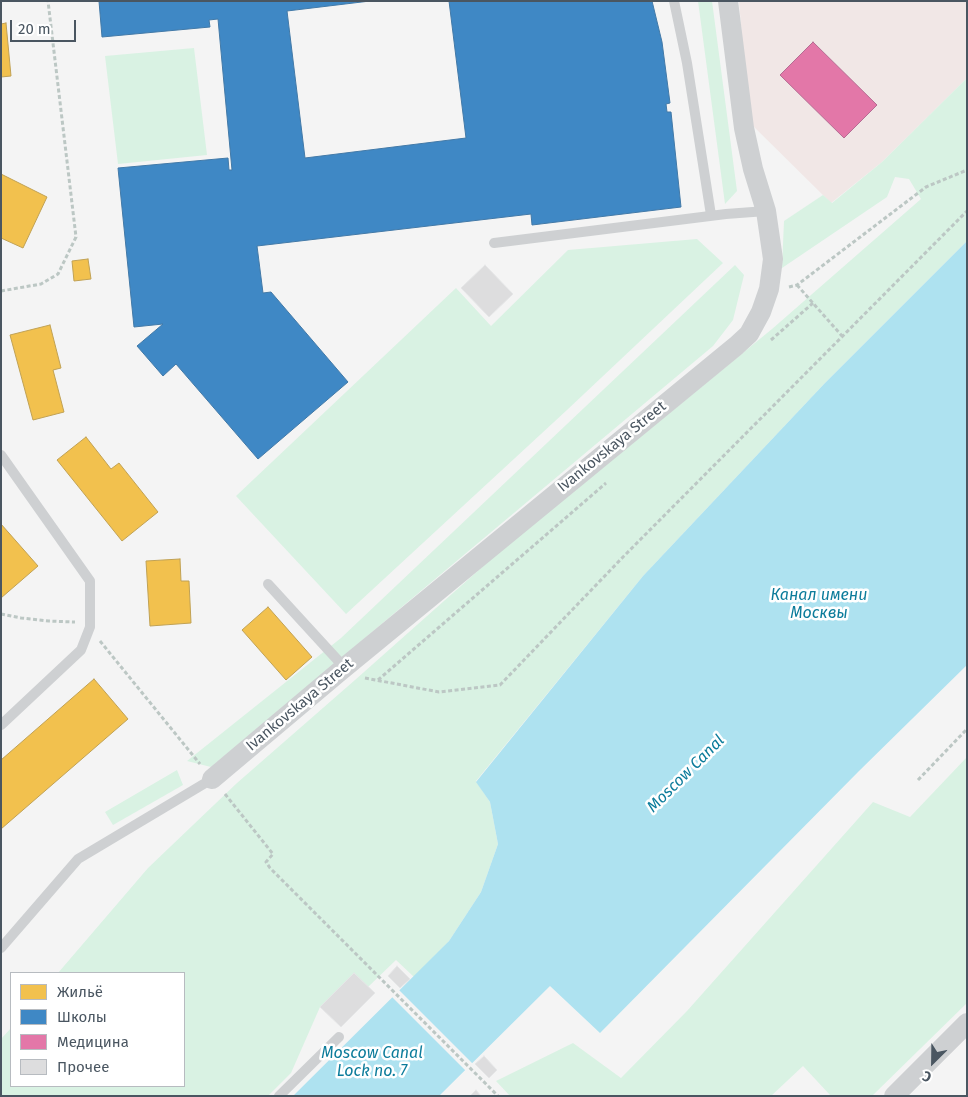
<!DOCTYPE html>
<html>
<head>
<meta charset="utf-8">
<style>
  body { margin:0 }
  #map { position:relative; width:968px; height:1097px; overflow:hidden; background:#f4f4f4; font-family:"Fira Sans",sans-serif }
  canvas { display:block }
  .frame { position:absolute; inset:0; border:2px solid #4a5661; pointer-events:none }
  .legend { position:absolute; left:10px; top:972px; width:175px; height:115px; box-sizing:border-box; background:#fff; border:1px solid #b7bbc0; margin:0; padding:6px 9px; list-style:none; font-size:15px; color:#4a5661 }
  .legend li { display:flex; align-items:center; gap:10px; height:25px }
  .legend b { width:25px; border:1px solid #b7bbc0 }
  .north { position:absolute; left:908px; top:1037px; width:50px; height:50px; -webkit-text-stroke:4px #fff; paint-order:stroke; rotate:203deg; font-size:14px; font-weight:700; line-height:20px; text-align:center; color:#4a5661 }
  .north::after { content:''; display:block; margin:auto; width:18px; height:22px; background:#4a5661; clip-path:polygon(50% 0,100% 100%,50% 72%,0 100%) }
  .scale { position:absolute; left:10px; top:20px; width:66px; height:22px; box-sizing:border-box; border:2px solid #4a5661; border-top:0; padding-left:6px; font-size:15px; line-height:18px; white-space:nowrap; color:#4a5661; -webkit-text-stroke:4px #fff; paint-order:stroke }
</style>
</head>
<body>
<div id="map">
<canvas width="968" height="1097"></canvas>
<div class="frame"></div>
<ul class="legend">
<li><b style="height:14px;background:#f2c14e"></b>Жильё</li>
<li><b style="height:14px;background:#3f88c5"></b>Школы</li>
<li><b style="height:14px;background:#e377a8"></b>Медицина</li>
<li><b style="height:14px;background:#ddddde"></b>Прочее</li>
</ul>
<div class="north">С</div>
<div class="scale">20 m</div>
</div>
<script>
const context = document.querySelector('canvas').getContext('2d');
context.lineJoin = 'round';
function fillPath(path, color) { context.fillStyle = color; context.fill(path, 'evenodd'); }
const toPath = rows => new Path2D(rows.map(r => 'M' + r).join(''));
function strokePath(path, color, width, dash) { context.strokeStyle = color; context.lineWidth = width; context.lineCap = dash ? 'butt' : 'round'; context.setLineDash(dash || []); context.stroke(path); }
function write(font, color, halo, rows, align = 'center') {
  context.font = font + ' "Fira Sans",sans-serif'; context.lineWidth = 5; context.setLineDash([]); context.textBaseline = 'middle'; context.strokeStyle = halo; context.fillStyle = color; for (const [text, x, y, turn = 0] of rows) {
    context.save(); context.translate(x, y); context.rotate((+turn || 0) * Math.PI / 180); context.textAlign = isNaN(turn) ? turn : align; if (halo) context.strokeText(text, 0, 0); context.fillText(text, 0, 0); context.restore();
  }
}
const medical = toPath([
  [739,1,967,1,967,78,882,162,831,203,749,122]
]);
const green = toPath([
  [698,1,712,1,737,191,725,204],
  [194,48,207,155,118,164,105,56],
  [967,78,967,241,824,384,643,576,476,781,490,802,498,844,481,892,449,941,414,977,396,960,368,987,354,973,320,1007,291,1073,268,1096,1,1096,1,1039,11,1028,11,1086,184,1086,184,973,58,973,148,868,237,783,355,680,489,561,772,329,921,199,909,179,895,177,887,197,782,268,784,221,823,195,832,203,882,162],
  [697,239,723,263,567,410,346,614,236,496,456,288,491,326,568,250],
  [735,265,744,275,733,320,713,346,211,767,187,761,341,638],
  [967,757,967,1003,872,1096,829,1096,830,1095,803,1066,771,1096,510,1096,496,1081,573,1043,621,1078,687,1011,873,802,910,817],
  [177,770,183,785,113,825,105,812]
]);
const water = toPath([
  [967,241,967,665,859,771,600,1033,550,986,439,1096,293,1096,449,941,481,892,498,844,490,802,476,782,643,576,824,384]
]);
const pier = toPath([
  [398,989,474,1065,467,1072,391,996]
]);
const homes = toPath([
  [6,23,11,76,1,77,1,24,6,23],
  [1,174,47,197,23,248,1,238,1,174],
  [88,259,91,279,74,281,72,261,88,259],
  [50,325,61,368,53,370,64,412,33,420,10,335,50,325],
  [86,437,111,469,119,463,158,512,122,541,57,460,86,437],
  [1,524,38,566,1,598,1,524],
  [180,559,181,581,189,581,191,623,150,626,146,561,180,559],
  [268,607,312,657,286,680,242,630,268,607],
  [94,679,128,719,1,829,1,760,94,679]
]);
const schools = toPath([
  [99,1,370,1,287,11,305,158,466,138,449,1,652,1,662,42,670,103,666,104,667,112,671,112,681,207,532,225,531,214,257,246,263,293,271,292,348,382,258,459,176,364,163,376,137,346,163,324,134,327,118,168,228,158,229,170,232,170,218,19,209,20,210,27,102,37,99,1]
]);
const health = toPath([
  [813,42,877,105,844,138,780,75,813,42]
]);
const building = toPath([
  [485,265,513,294,489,317,461,288,485,265],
  [397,966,410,979,400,988,388,976,397,966],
  [354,973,375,993,341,1027,320,1007,354,973],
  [484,1056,497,1070,489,1078,475,1064,484,1056],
  [476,1090,481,1096,470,1096,476,1090]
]);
const path = toPath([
  [797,285,842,336],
  [789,287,797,285,926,187,967,170],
  [1,291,41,284,58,274,76,237,48,1],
  [771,340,813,303],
  [1,614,21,618,49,621,75,622],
  [100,641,200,764],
  [365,678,439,692,500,685,623,557,967,211],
  [378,680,606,483],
  [918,780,967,729],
  [225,794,273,854,266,862,270,868,498,1096]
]);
const lane = toPath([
  [674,1,687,63,711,215],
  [494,243,726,214,766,211],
  [1,455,90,581,90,627,81,650,1,725],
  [268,584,344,667],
  [1,948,78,859,212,779],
  [279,1096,339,1037]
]);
const street = toPath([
  [212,779,339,672,736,346,749,334,761,312,769,289,773,259,766,211,753,169,744,128,728,1],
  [894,1096,967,1023]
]);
const streetNames = [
  ["Ivankovskaya Street",612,447,-39],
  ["Ivankovskaya Street",300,705,-40]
];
const waterNames = [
  ["Канал имени",819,596],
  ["Москвы",819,614],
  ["Moscow Canal",686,774,-45],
  ["Moscow Canal",372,1054],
  ["Lock no. 7",372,1072]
];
fillPath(medical, '#f1e7e6');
fillPath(green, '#d9f2e3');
fillPath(water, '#aee2f0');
fillPath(pier, '#f4f4f4');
fillPath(homes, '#f2c14e');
strokePath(homes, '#c0a154', 1);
fillPath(schools, '#3f88c5');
strokePath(schools, '#4279a7', 1);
fillPath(health, '#e377a8');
strokePath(health, '#b56d93', 1);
fillPath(building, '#ddddde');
strokePath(building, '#e5e6e7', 1);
strokePath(path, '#bcc7c4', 3, [4, 2.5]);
strokePath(lane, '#ced0d2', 10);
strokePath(street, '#ced0d2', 20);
write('15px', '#4a5661', '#fff', streetNames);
write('italic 16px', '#0c7c9b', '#fff', waterNames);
</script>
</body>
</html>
